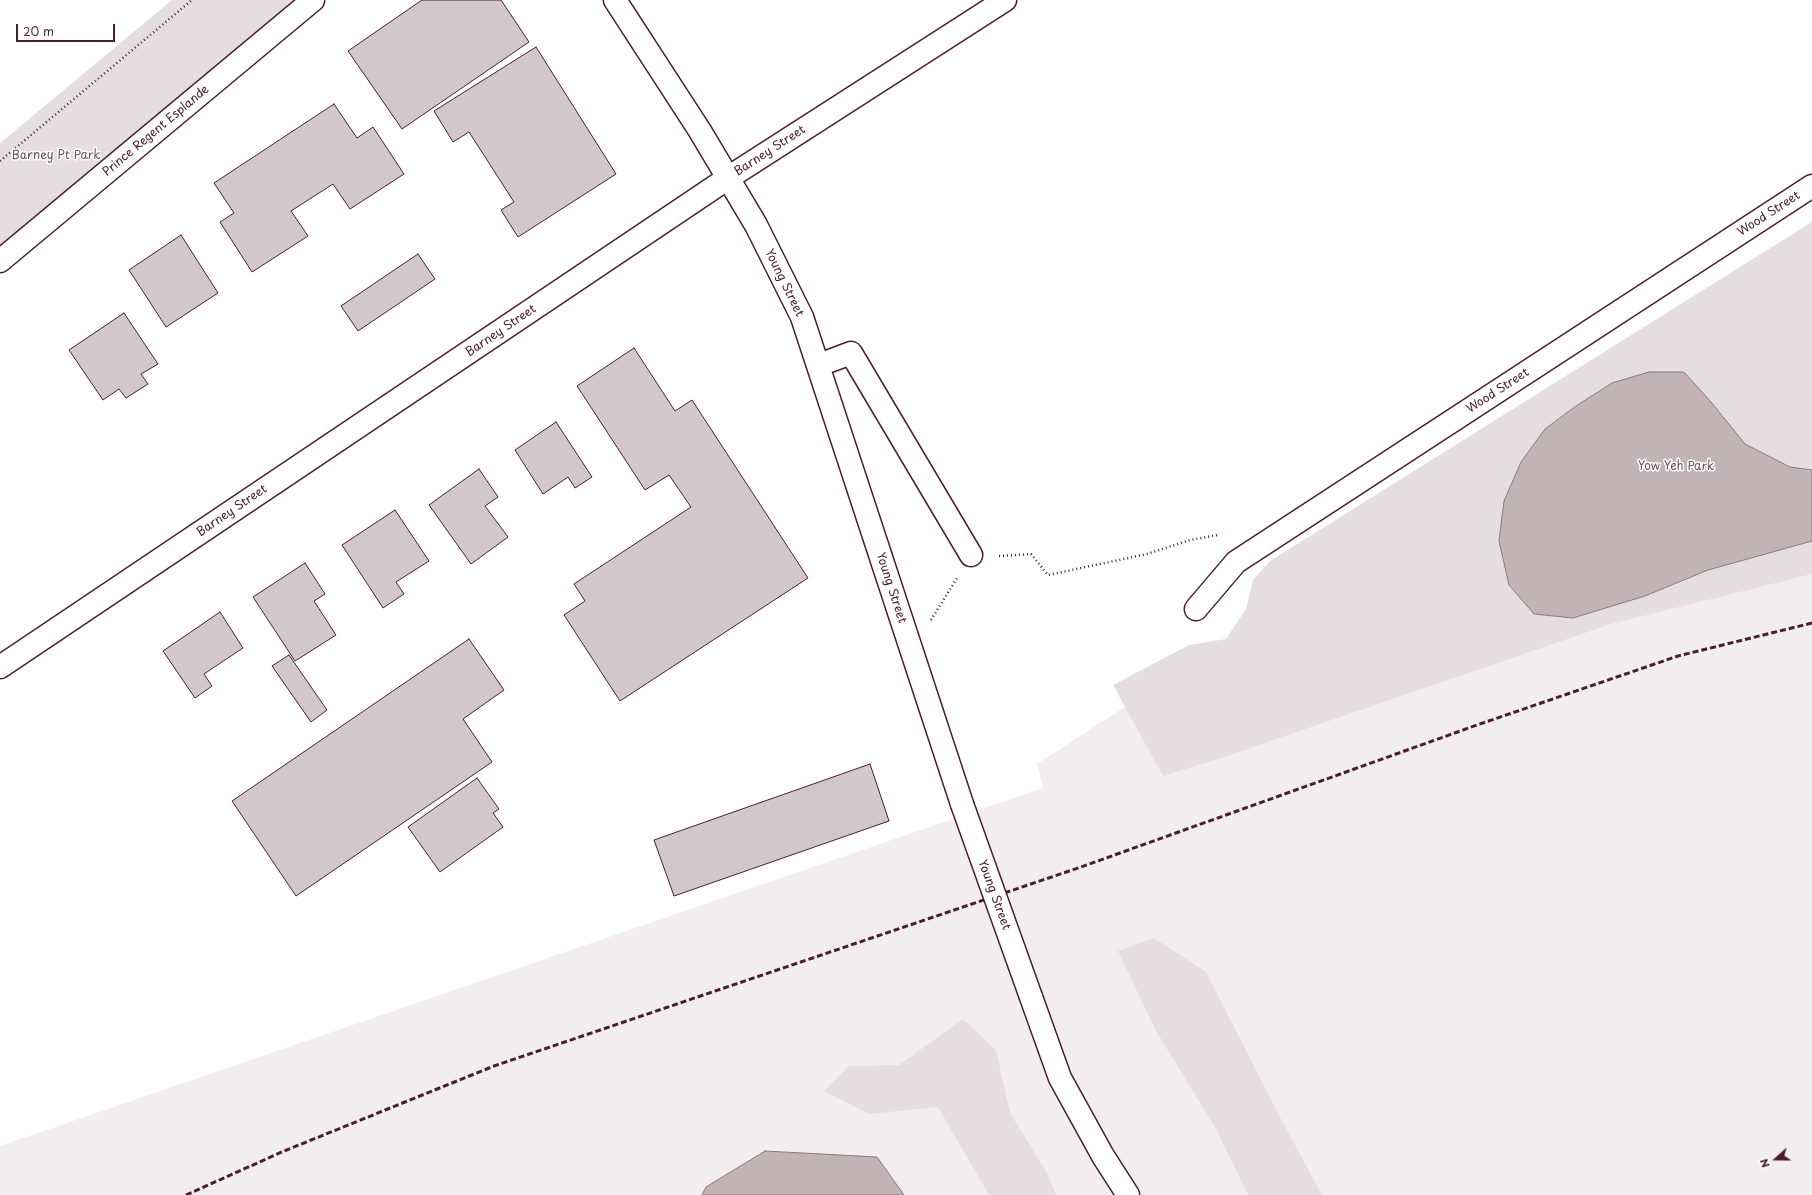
<!DOCTYPE html>
<html>
<head>
<meta charset="utf-8">
<style>
  body { margin:0 }
  #map { position:relative; width:1812px; height:1195px; overflow:hidden; background:#fff; font-family:"Playpen Sans",sans-serif }
  canvas { display:block }
  .north { position:absolute; left:1756px; top:1139px; width:40px; height:40px; -webkit-text-stroke:3px #fff; paint-order:stroke; rotate:249deg; font-size:11px; font-weight:700; line-height:16px; text-align:center; color:#4a1f2b }
  .north::after { content:''; display:block; margin:auto; width:14px; height:18px; background:#4a1f2b; clip-path:polygon(50% 0,100% 100%,50% 72%,0 100%) }
  .scale { position:absolute; left:16px; top:24px; width:99px; height:18px; box-sizing:border-box; border:2px solid #4a1f2b; border-top:0; padding-left:5px; font-size:12px; line-height:14px; white-space:nowrap; color:#4a1f2b; -webkit-text-stroke:3px #fff; paint-order:stroke }
</style>
</head>
<body>
<div id="map">
<canvas width="1812" height="1195"></canvas>
<div class="north">N</div>
<div class="scale">20 m</div>
</div>
<script>
const context = document.querySelector('canvas').getContext('2d');
context.lineJoin = 'round';
function fillPath(path, color) { context.fillStyle = color; context.fill(path, 'evenodd'); }
const toPath = rows => new Path2D(rows.map(r => 'M' + r).join(''));
function strokePath(path, color, width, dash) { context.strokeStyle = color; context.lineWidth = width; context.lineCap = dash ? 'butt' : 'round'; context.setLineDash(dash || []); context.stroke(path); }
function write(font, color, halo, rows, align = 'center') {
  context.font = font + ' "Playpen Sans",sans-serif'; context.lineWidth = 3; context.setLineDash([]); context.textBaseline = 'middle'; context.strokeStyle = halo; context.fillStyle = color; for (const [text, x, y, turn = 0] of rows) {
    context.save(); context.translate(x, y); context.rotate((+turn || 0) * Math.PI / 180); context.textAlign = isNaN(turn) ? turn : align; if (halo) context.strokeText(text, 0, 0); context.fillText(text, 0, 0); context.restore();
  }
}
const built = toPath([
  [1812,260,1812,1195,0,1195,0,1146,1043,788,1037,764]
]);
const green = toPath([
  [172,0,313,0,0,261,0,143],
  [1812,222,1812,574,1611,624,1221,758,1163,776,1113,685,1189,645,1226,639,1246,609,1253,580,1270,561],
  [1154,938,1206,972,1281,1119,1322,1195,1248,1195,1216,1129,1156,1031,1118,951],
  [963,1019,996,1050,1010,1113,1047,1173,1056,1195,989,1195,938,1107,869,1114,824,1091,849,1066,899,1065]
]);
const water = toPath([
  [1649,372,1684,372,1711,402,1745,444,1790,467,1812,470,1812,541,1708,570,1645,596,1573,618,1534,614,1509,585,1499,541,1504,501,1521,462,1545,429,1576,406,1612,383,1649,372],
  [765,1151,877,1157,904,1195,702,1195,706,1187,765,1151]
]);
const building = toPath([
  [422,0,501,0,529,42,402,129,348,51,422,0],
  [536,47,616,174,518,237,501,210,514,202,469,132,453,142,434,111,536,47],
  [334,104,357,138,373,127,404,174,350,209,333,184,291,211,308,236,252,272,220,222,234,213,214,183,334,104],
  [181,235,218,293,166,327,129,270,181,235],
  [418,254,435,279,358,331,341,306,418,254],
  [124,313,158,364,141,374,148,384,126,398,119,389,103,400,69,350,124,313],
  [634,348,675,411,692,400,808,578,620,701,564,615,585,601,574,584,691,507,669,475,645,490,577,386,634,348],
  [556,422,592,477,575,488,568,477,543,494,515,450,556,422],
  [479,469,498,497,485,506,508,537,471,564,429,505,479,469],
  [395,510,429,561,396,582,404,594,383,608,342,545,395,510],
  [305,563,325,594,314,601,336,635,295,661,253,597,305,563],
  [220,612,243,648,204,674,212,686,195,698,163,651,220,612],
  [469,639,504,690,463,719,492,762,296,896,232,801,469,639],
  [289,655,327,710,311,722,272,666,289,655],
  [870,764,889,821,674,896,654,840,870,764],
  [477,778,499,809,493,813,503,827,440,872,408,827,477,778]
]);
const path = toPath([
  [0,161,192,0],
  [999,556,1031,554,1048,575,1147,554,1190,540,1218,535],
  [931,620,957,578]
]);
const minor = toPath([
  [615,0,700,131,756,225,802,317,962,804],
  [0,261,313,0],
  [819,365,851,353,971,555],
  [1196,609,1236,562,1812,186],
  [0,667,728,178,1005,0],
  [1031,997,1060,1078,1103,1156,1128,1195]
]);
const rail = toPath([
  [186,1195,284,1151,494,1066,1081,867,1477,725,1678,656,1812,623]
]);
const minorBridge = toPath([
  [962,804,1031,997]
]);
const streetNames = [
  ["Prince Regent Esplande",156,131,-40],
  ["Barney Street",770,151,-33],
  ["Wood Street",1769,214,-33],
  ["Young Street",784,283,64],
  ["Barney Street",501,331,-34],
  ["Wood Street",1498,391,-33],
  ["Barney Street",232,511,-34],
  ["Young Street",891,588,72],
  ["Young Street",994,895,70]
];
const parkNames = [
  ["Barney Pt Park",56,156],
  ["Yow Yeh Park",1676,467]
];
fillPath(built, '#f2eeef');
fillPath(green, '#e5dee0');
fillPath(water, '#c1b3b6');
strokePath(water, '#91787e', 1);
fillPath(building, '#d2c7cb');
strokePath(building, '#4a1f2b', 1);
strokePath(minor, '#4a1f2b', 25);
strokePath(path, '#4a1f2b', 2.5, [1, 3]);
strokePath(minor, '#fff', 22);
strokePath(rail, '#4a1f2b', 3, [6, 3]);
strokePath(minorBridge, '#4a1f2b', 25, []);
strokePath(minorBridge, '#fff', 22);
write('12px', '#4a1f2b', '#fff', streetNames);
write('12px', '#714f58', '#fff', parkNames);
</script>
</body>
</html>
